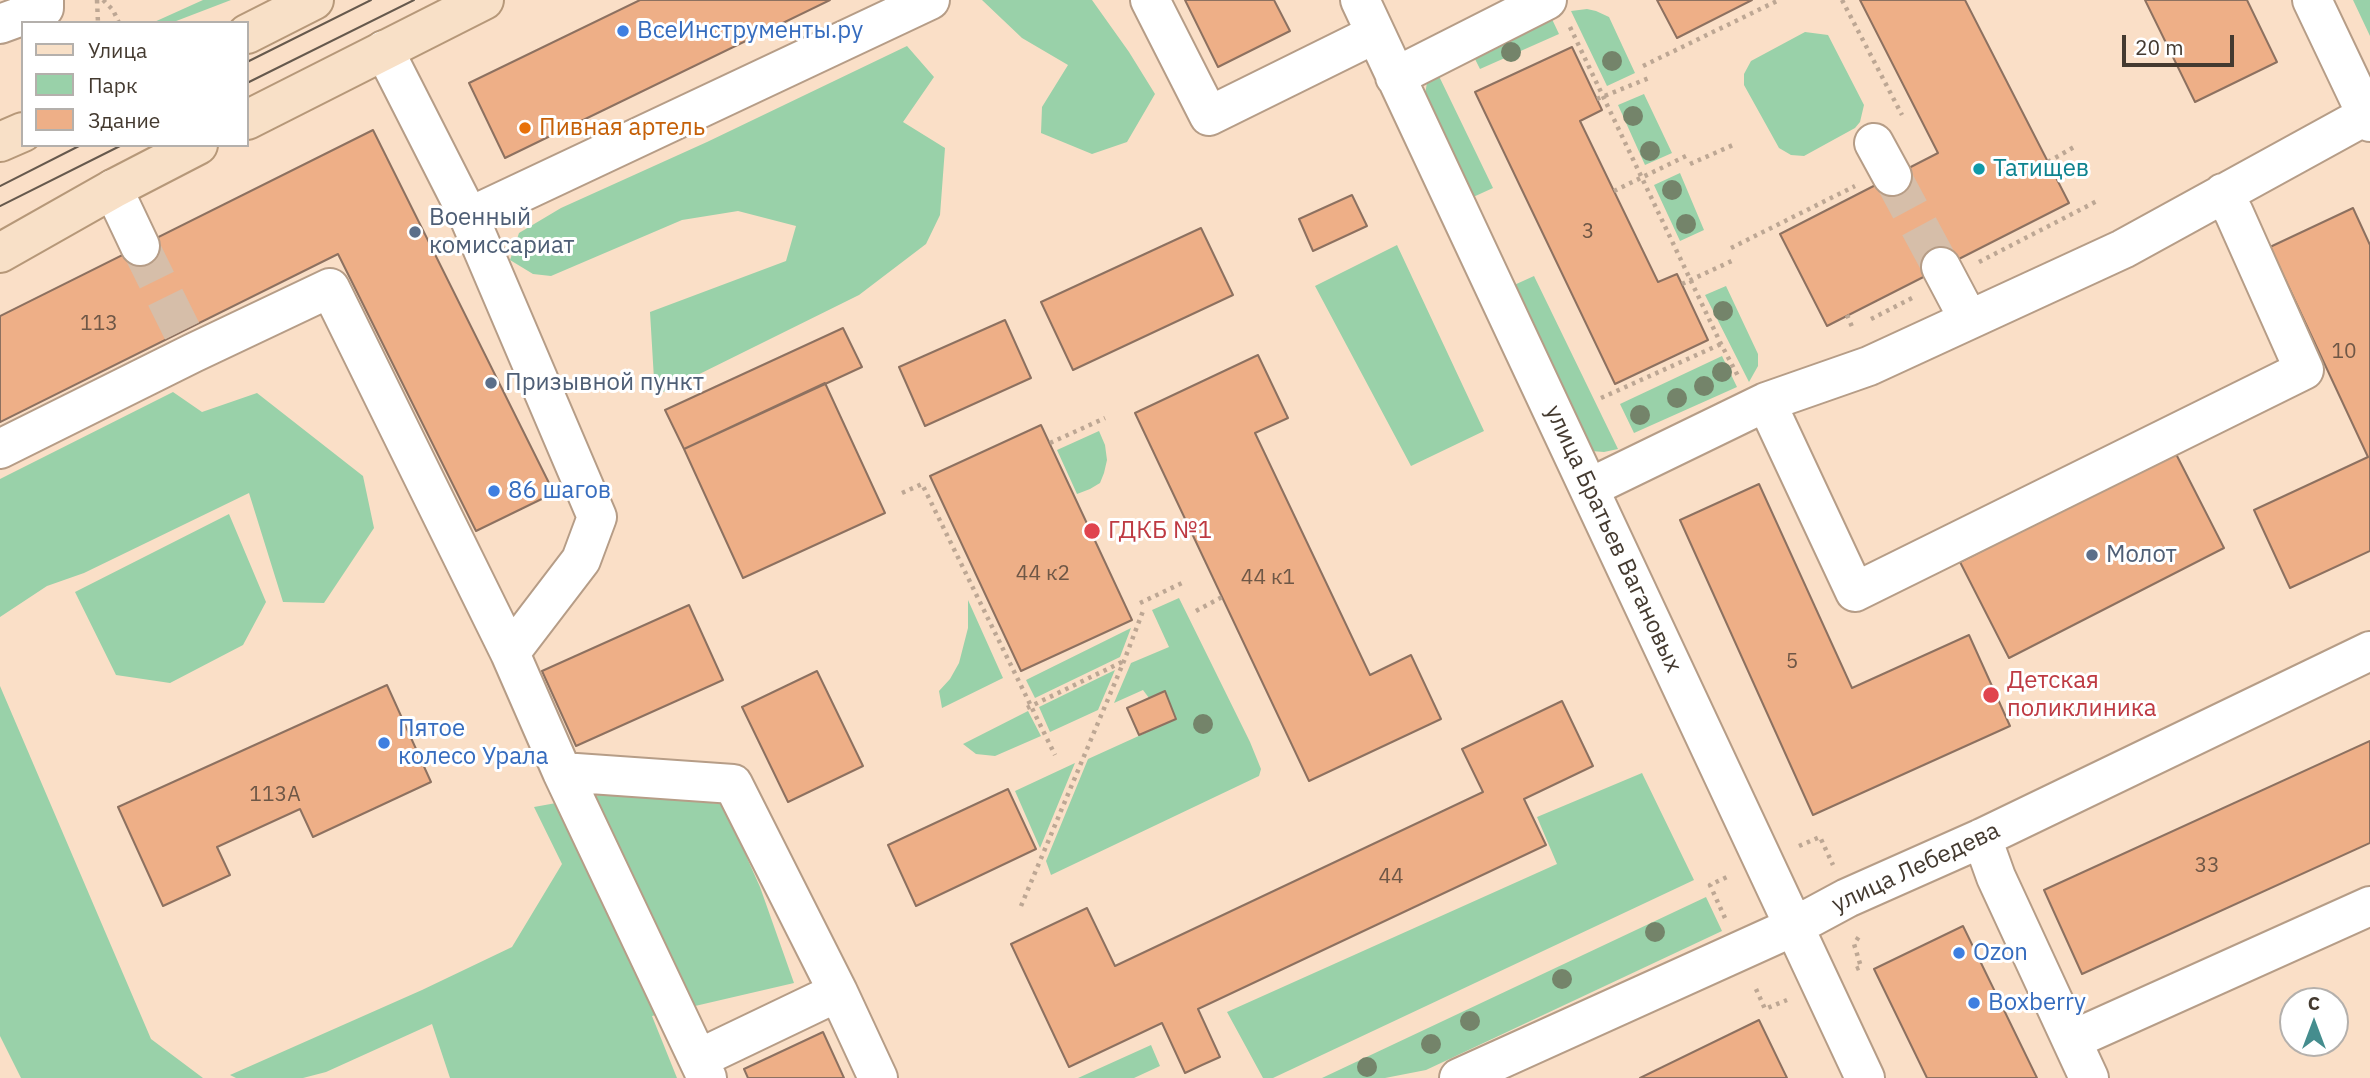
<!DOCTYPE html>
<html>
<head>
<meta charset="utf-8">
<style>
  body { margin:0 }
  #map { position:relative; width:2370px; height:1078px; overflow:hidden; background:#fadfc7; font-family:"IBM Plex Sans",sans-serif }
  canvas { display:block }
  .legend { position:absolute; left:21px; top:21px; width:228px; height:126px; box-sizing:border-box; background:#fff; border:2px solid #b4b0ac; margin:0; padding:9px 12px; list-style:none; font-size:21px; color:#443a30 }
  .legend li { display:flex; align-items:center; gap:14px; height:35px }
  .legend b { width:35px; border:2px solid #b4b0ac }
  .north { position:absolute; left:2279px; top:987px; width:70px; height:70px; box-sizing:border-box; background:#fff; border:2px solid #b4b0ac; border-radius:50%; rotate:0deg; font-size:19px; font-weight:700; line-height:28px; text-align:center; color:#443a30 }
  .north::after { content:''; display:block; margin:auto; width:24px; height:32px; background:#458d8e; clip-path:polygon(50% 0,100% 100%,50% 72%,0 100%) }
  .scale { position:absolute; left:2122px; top:35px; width:112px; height:32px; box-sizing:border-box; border:4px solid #443a30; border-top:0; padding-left:9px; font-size:21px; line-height:24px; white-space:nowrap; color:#443a30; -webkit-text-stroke:5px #fff; paint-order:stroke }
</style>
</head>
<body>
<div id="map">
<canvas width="2370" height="1078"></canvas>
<ul class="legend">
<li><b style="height:9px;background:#f8e0c7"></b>Улица</li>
<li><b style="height:19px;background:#99d1a9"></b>Парк</li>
<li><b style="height:19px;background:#eeaf87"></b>Здание</li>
</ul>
<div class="north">С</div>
<div class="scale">20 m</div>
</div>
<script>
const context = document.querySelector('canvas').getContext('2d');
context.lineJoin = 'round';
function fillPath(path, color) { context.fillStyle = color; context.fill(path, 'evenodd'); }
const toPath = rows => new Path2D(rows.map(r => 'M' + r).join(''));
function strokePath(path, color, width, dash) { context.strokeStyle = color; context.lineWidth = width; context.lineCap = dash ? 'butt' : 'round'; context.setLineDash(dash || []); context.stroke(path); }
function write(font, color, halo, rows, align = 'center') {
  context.font = font + ' "IBM Plex Sans",sans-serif'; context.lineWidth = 6; context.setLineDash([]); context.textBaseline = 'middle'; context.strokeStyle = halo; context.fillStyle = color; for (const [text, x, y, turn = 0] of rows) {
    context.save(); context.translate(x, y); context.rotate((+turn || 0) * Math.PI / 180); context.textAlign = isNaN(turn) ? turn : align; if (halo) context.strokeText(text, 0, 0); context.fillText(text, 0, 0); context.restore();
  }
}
const green = toPath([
  [203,0,231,0,171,23,152,23],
  [982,0,1092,0,1129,52,1155,94,1127,142,1092,154,1041,133,1042,107,1068,65,1022,38],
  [2353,0,2370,0,2370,36],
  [1587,9,1596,11,1609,17,1635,73,1607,86,1571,11],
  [1551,17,1559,34,1480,69,1474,57],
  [1805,32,1828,35,1864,105,1860,122,1855,128,1804,156,1791,155,1779,148,1744,85,1744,74,1751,61],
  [907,46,934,77,903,122,945,148,940,215,926,244,859,295,655,396,650,312,786,261,796,226,738,211,682,220,551,276,533,274,510,260,519,233,561,208,707,142],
  [1436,70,1493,188,1471,198,1425,94,1428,77],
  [1644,94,1672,153,1645,165,1618,105],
  [1680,173,1704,230,1680,241,1654,185],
  [1397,245,1484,431,1411,466,1315,286],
  [1534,276,1618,449,1604,452,1591,451,1512,286],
  [1726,286,1758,354,1758,366,1749,382,1705,295],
  [1722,356,1737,387,1634,433,1620,404],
  [173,392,202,412,257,393,363,476,374,528,324,603,283,602,249,493,84,573,47,586,0,617,0,479],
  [1099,431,1105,445,1107,460,1104,473,1100,483,1090,489,1077,494,1057,450],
  [229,514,266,602,243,645,170,683,116,675,75,592],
  [1179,598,1250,742,1261,769,1259,776,1051,875,1046,861,1088,759,1176,719,1164,692,1149,698,1143,690,1114,703,1131,663,1169,647,1152,610],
  [968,600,1003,678,942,708,939,691,950,679,959,663,968,628],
  [1131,628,1120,657,1035,698,1026,680],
  [1115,670,1098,710,1050,732,1039,707],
  [0,686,151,1039,203,1078,21,1078,0,1036],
  [1028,711,1041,736,995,756,976,754,963,744],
  [1075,763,1040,848,1015,791],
  [1642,773,1694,880,1273,1078,1263,1078,1227,1012,1557,864,1537,817],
  [606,794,723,804,760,887,794,983,652,1016,677,1078,450,1078,432,1024,326,1072,303,1078,236,1078,230,1075,422,990,512,947,562,864,534,807],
  [1706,897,1722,931,1426,1070,1385,1078,1322,1078],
  [1151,1045,1160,1066,1134,1078,1078,1078]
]);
const building = toPath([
  [640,0,830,0,505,158,469,83,640,0],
  [1185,0,1274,0,1290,31,1218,67,1185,0],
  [1657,0,1752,0,1677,38,1657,0],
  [1860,0,1965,0,2069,203,1827,326,1780,234,1938,153,1860,0],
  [2145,0,2247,0,2277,62,2195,102,2145,0],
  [1572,47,1602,110,1580,121,1658,282,1677,274,1708,340,1615,384,1475,92,1572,47],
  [373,130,554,493,476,531,338,254,0,422,0,316,373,130],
  [1352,195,1367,226,1313,251,1299,219,1352,195],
  [2353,208,2370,245,2370,551,2290,588,2254,510,2368,457,2270,247,2353,208],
  [1201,228,1233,295,1073,370,1041,302,1201,228],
  [1005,320,1031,378,925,426,899,367,1005,320],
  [843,328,862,367,684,449,665,410,843,328],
  [1258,355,1288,418,1255,433,1370,675,1411,655,1441,719,1309,781,1135,413,1258,355],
  [825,383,885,513,743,578,684,449,825,383],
  [1041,425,1132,620,1021,671,930,476,1041,425],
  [2175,452,2224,548,2009,658,1960,562,2175,452],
  [1759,484,1852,688,1969,635,2010,726,1813,815,1680,520,1759,484],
  [689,605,723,680,576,746,542,671,689,605],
  [817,671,863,766,788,802,742,707,817,671],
  [387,685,431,782,313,837,300,809,217,847,230,875,163,906,118,807,387,685],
  [1165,691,1176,719,1139,735,1127,708,1165,691],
  [1562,701,1593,766,1524,799,1546,845,1198,1009,1220,1057,1202,1065,1185,1073,1162,1023,1069,1067,1011,944,1087,908,1115,966,1483,792,1462,749,1562,701],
  [2370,741,2370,843,2082,974,2044,890,2370,741],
  [1008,789,1036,849,916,906,888,845,1008,789],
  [1963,926,2037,1078,1927,1078,1874,969,1963,926],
  [1759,1020,1787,1078,1640,1078,1759,1020],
  [823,1032,844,1078,748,1078,744,1069,823,1032]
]);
const minorTunnel = toPath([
  [1892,176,1941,267],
  [140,246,182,331]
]);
const path = toPath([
  [97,0,98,23],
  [103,0,113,10,119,23],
  [1842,0,1902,115],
  [1570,27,1721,344,1738,376],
  [1643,66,1779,0],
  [1597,99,1649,78],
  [2048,162,2074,147],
  [1690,164,1733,145],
  [1614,191,1686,156],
  [1731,248,1855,186],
  [1979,262,2099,200],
  [1682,284,1736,259],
  [1847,315,1853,329,1854,328],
  [1871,319,1916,296],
  [1601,398,1721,344],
  [1050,443,1105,418],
  [902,493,922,484,1055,755],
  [1140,603,1182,583],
  [1196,611,1222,597],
  [1027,708,1124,661],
  [1799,846,1820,837,1833,865],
  [1021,906,1124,661,1143,611],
  [1725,918,1710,885,1729,876],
  [1856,969,1861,967,1854,944,1860,935],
  [1756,989,1765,1009,1787,1000]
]);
const minor = toPath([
  [1150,0,1209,116,1375,34],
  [1360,0,1865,1078],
  [2312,0,2370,122],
  [0,24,44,8,44,0],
  [384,50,469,217,597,517,581,560,510,653,562,772,707,1078],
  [1395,77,1547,0],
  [1874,143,1892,176],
  [113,189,140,246],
  [469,217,930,0],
  [1941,267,1969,320],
  [1766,402,1855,592,2304,370,2234,213,2223,193],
  [0,449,193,353,330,288,510,653],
  [1589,488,1766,402,1869,366,2123,249,2367,115],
  [562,772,733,784,838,992,878,1078],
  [1982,838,1996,877,2089,1078],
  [2072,1040,2370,906],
  [698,1059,838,992],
  [1459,1078,1795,926,1847,898,1982,838,2370,651]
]);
const major = toPath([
  [247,34,314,0],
  [247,120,484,0],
  [0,142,23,132],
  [0,253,113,189,198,145]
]);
const tram = toPath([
  [247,62,371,0],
  [247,83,414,0],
  [0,186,81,145],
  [0,206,122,145]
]);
const trees = [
  [1511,52],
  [1612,61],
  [1633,116],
  [1650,151],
  [1672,190],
  [1686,224],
  [1723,311],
  [1722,372],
  [1704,386],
  [1677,398],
  [1640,415],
  [1203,724],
  [1655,932],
  [1562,979],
  [1470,1021],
  [1431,1044],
  [1367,1067]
];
const markers = [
  [623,31,7,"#3f7fe0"],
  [525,128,7,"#e8710a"],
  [1979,169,7,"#0f9aa8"],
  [415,232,7,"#5c6f8a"],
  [491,383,7,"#5c6f8a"],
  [494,491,7,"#3f7fe0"],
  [1092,531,9,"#e0444e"],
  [2092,555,7,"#5c6f8a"],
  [1991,695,9,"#e0444e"],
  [384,743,7,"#3f7fe0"],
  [1959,953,7,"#3f7fe0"],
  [1974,1003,7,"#3f7fe0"]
];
const numberNames = [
  ["3",1588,232],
  ["113",99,324],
  ["10",2344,352],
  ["44 к2",1043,574],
  ["44 к1",1268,578],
  ["5",1792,662],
  ["113А",275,795],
  ["33",2207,866],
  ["44",1391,877]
];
const shopNames = [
  ["ВсеИнструменты.ру",637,31],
  ["86 шагов",508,491],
  ["Пятое",398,729],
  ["колесо Урала",398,757],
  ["Ozon",1973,953],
  ["Boxberry",1988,1003]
];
const foodNames = [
  ["Пивная артель",539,128]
];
const cultureNames = [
  ["Татищев",1993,169]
];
const serviceNames = [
  ["Военный",429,218],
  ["комиссариат",429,246],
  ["Призывной пункт",505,383],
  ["Молот",2106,555]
];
const healthNames = [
  ["ГДКБ №1",1108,531],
  ["Детская",2007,681],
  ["поликлиника",2007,709]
];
const streetNames = [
  ["улица Братьев Вагановых",1613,539,65],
  ["улица Лебедева",1916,868,-25]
];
fillPath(green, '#99d1a9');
fillPath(building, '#eeaf87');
strokePath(building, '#8d7160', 2);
strokePath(minorTunnel, '#d6bea9', 38, [38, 19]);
strokePath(minor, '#b69d87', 42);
strokePath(major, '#b69879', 42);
strokePath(path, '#bda794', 4.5, [3.5, 5]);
strokePath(minor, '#fff', 38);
strokePath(major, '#f8e0c7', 38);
strokePath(tram, '#66594d', 2);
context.fillStyle = '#74846a';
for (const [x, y] of trees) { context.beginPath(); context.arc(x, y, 10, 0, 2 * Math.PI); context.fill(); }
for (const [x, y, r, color] of markers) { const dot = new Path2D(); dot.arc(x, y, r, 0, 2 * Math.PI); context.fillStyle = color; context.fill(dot); strokePath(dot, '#fff', 2.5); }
write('21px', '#6e5746', null, numberNames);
write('24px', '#366cbe', '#fff', shopNames, 'left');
write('24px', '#c56008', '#fff', foodNames, 'left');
write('24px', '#0d838f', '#fff', cultureNames, 'left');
write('24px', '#4e5e75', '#fff', serviceNames, 'left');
write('24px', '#be3a42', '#fff', healthNames, 'left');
write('24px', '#443a30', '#fff', streetNames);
</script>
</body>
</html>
